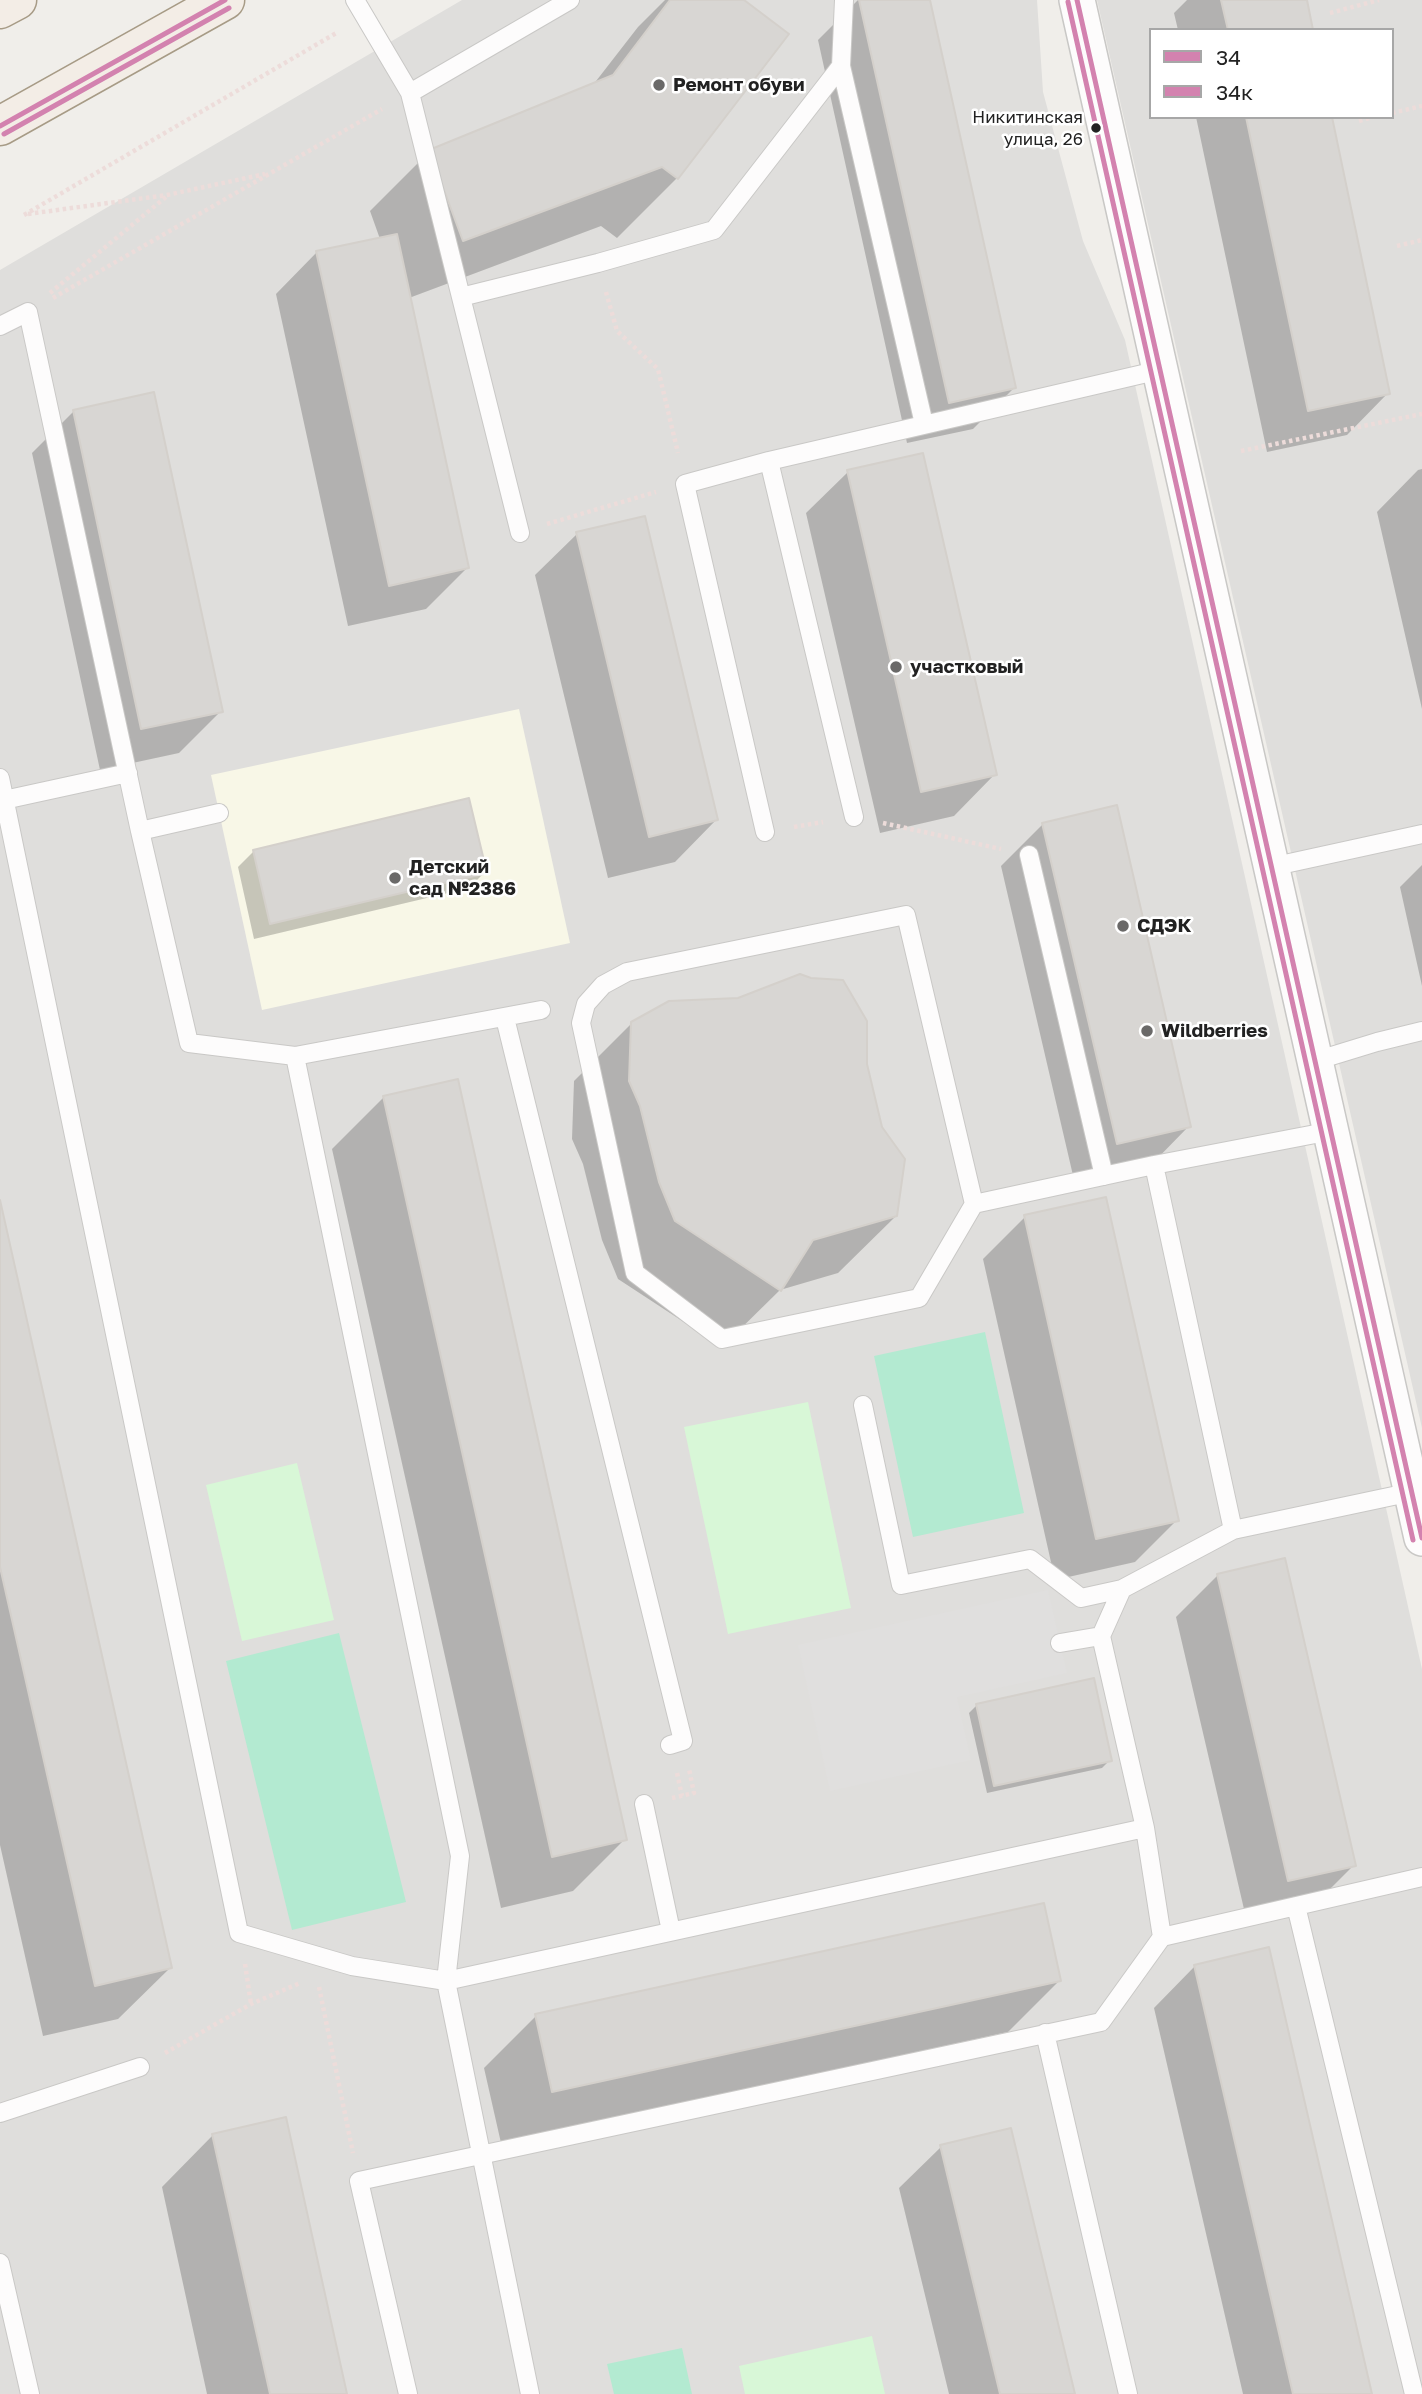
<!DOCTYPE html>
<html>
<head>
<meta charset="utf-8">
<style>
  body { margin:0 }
  #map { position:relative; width:1422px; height:2394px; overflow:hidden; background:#f0eeea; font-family:"Golos Text",sans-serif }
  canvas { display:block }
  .legend { position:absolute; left:1149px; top:28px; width:245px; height:91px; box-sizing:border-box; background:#fff; border:2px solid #a7a7a7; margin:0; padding:9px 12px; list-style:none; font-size:21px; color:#222 }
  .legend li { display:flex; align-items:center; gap:14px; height:35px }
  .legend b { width:35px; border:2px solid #a7a7a7 }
</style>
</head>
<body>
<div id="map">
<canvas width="1422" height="2394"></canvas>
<ul class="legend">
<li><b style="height:9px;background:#d382af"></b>34</li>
<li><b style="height:9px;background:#d382af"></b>34к</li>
</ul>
</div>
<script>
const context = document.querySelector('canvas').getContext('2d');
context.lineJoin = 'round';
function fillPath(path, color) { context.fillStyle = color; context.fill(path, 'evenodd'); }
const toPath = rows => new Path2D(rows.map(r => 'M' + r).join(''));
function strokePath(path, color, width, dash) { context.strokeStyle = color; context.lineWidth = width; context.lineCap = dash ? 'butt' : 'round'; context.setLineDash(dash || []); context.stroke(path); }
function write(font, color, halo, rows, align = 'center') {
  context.font = font + ' "Golos Text",sans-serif'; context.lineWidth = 5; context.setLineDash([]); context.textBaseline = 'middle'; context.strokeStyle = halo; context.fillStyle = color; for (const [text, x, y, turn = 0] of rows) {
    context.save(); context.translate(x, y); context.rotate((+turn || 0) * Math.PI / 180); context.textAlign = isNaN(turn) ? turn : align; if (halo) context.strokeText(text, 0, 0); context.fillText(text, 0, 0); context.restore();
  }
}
const residential = toPath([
  [462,0,1037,0,1043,92,1083,241,1125,340,1422,1669,1422,2394,0,2394,0,270],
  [1097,0,1422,0,1422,1428],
  [1151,30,1392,30,1392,117,1151,117]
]);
const education = toPath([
  [519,709,570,943,262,1010,211,775]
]);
const park = toPath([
  [808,1402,851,1608,728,1634,684,1427],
  [297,1463,334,1620,242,1641,206,1485],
  [872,2336,885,2394,745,2394,739,2366]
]);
const pitch = toPath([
  [985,1332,1024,1513,913,1537,874,1356],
  [339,1633,406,1902,292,1930,226,1661],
  [682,2348,692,2394,614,2394,607,2364]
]);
const parking = toPath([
  [1048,1590,1067,1673,957,1697,971,1760,830,1791,798,1645]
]);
const shadow = toPath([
  [665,0,741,0,787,34,677,178,617,238,601,226,409,298,468,567,426,609,348,626,276,294,317,252,380,239,370,211,430,151,593,85,638,27],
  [858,0,928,0,1014,388,973,429,907,443,818,40],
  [1187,0,1306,0,1312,30,1178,30,1174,13],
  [1196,117,1330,117,1388,393,1347,435,1267,452],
  [74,411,221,711,179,753,100,770,32,453],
  [1422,469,1422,709,1377,512,1418,470],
  [848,472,995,774,954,816,880,833,806,513],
  [577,534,716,820,675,862,608,878,535,575],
  [1043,824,1189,1126,1148,1168,1075,1184,1001,866],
  [254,851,485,872,469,888,254,939,238,867],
  [1422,865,1422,986,1400,887],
  [632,1023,896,1216,838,1273,780,1290,722,1347,618,1279,602,1240,583,1164,572,1139,574,1081],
  [384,1097,625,1839,573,1891,501,1908,332,1149],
  [0,1208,170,1968,118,2019,43,2036,0,1845],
  [1025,1217,1177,1520,1135,1562,1055,1580,983,1259],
  [1218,1575,1354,1865,1312,1907,1247,1922,1176,1617],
  [977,1705,1110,1760,1102,1768,987,1793,969,1713],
  [1195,1966,1370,2394,1243,2394,1154,2008],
  [1059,1981,1008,2032,501,2143,484,2068,536,2016],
  [213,2135,346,2394,207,2394,162,2187],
  [941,2147,1073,2394,949,2394,899,2188]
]);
const building = toPath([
  [670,0,744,0,789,34,678,179,662,167,463,241,429,150,613,75,670,0],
  [859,0,930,0,1016,388,949,403,859,0],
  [1221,0,1307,0,1313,30,1228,30,1221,0],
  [1246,117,1332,117,1390,394,1308,411,1246,117],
  [397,234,469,568,389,586,316,251,397,234],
  [154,392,223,712,141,729,73,410,154,392],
  [923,453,997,775,921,792,847,470,923,453],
  [645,516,718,820,649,837,576,532,645,516],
  [469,798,487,873,270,924,253,850,469,798],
  [1117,805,1191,1127,1117,1144,1042,823,1117,805],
  [800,974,811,978,843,980,867,1021,867,1064,882,1127,905,1159,897,1216,813,1240,781,1291,675,1221,659,1182,640,1106,629,1081,631,1022,669,1001,738,998,800,974],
  [458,1079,627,1840,552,1857,383,1096,458,1079],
  [1106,1197,1179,1521,1096,1539,1024,1215,1106,1197],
  [0,1200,172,1968,95,1986,0,1567,0,1200],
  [1285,1558,1356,1866,1288,1881,1217,1574,1285,1558],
  [1094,1678,1112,1761,994,1786,976,1704,1094,1678],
  [1044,1903,1061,1981,552,2092,535,2014,1044,1903],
  [1269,1947,1372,2394,1293,2394,1194,1965,1269,1947],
  [286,2117,347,2394,270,2394,212,2134,286,2117],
  [1011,2128,1075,2394,1000,2394,940,2145,1011,2128]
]);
const path = toPath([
  [1330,13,1379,0],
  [1392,113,1422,106],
  [1359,121,1373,117],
  [28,214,167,195,265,174],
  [24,215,338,32],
  [1397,246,1422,240],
  [606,292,617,331,658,369,678,453],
  [50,293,167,196],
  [53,298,382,109],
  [1241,451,1422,414],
  [547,524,656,492],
  [883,823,1001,849],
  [794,827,823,822],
  [677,1773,682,1796],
  [672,1798,694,1793,689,1769],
  [245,1964,251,2004],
  [319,1987,353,2153],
  [165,2053,251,2004,300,1983]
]);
const service = toPath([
  [355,0,410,93,520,533],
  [844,0,841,66,924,424],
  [410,93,570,0],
  [461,297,598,263,714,230,841,66],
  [0,326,28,312,140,831],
  [0,778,239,1933,352,1966,446,1981,460,1856,295,1056,541,1010],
  [4,800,128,773],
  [219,813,140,831,189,1043,295,1056],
  [854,817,769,461,1160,370],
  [765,832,685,484,769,461],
  [1029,855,1104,1176],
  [1271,867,1422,834],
  [505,1018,683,1741,670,1745],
  [1315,1061,1377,1042,1422,1031],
  [1154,1165,1233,1530],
  [974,1204,906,915,627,972,603,985,586,1004,581,1023,635,1273,722,1339,919,1298,974,1204,1154,1165,1331,1131],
  [863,1405,901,1585,1030,1559,1081,1598,1122,1589,1233,1530,1412,1492],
  [1122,1589,1101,1636,1145,1828,1162,1937],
  [1060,1643,1101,1636],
  [644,1804,671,1931],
  [1296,1906,1414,2394],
  [1045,2033,1128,2394],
  [0,2113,140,2067],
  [0,2263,30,2394],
  [408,2394,359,2181,1101,2022,1162,1937,1422,1877],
  [530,2394,446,1981,1145,1828]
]);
const minor = toPath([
  [1077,0,1422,1538]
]);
const primary = toPath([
  [0,9,17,0],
  [0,126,225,0]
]);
const bus1 = toPath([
  [1077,0,1422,1538],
  [0,126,225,0]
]);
const bus2 = toPath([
  [1068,2,1413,1540],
  [4,134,229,8]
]);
const markers = [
  [659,85,7,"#6a6968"],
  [1096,128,6,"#222"],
  [896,667,7,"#6a6968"],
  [395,878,7,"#6a6968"],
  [1123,926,7,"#6a6968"],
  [1147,1031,7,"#6a6968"]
];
const busNames = [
  ["Никитинская",1083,118],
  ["улица, 26",1083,140]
];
const poiNames = [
  ["Ремонт обуви",673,85],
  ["участковый",910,667],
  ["Детский",409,867],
  ["сад №2386",409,889],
  ["СДЭК",1137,926],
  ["Wildberries",1161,1031]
];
fillPath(residential, '#dfdedc');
fillPath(education, '#f8f7e7');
fillPath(park, '#d8f7d7');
fillPath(pitch, '#b3ead1');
fillPath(parking, '#e0dfde');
fillPath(shadow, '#0003');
fillPath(building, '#d8d6d3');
strokePath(building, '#d4d0cb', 2);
strokePath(service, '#c9c8c6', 20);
strokePath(minor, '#c9c8c6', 38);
strokePath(primary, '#a79b86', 41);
strokePath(path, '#eddcda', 4.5, [3.5, 3.5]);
strokePath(service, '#fdfcfc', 18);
strokePath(minor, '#fdfcfc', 35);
strokePath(primary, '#f3ede6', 38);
strokePath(bus1, '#d382af', 5);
strokePath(bus2, '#d382af', 5);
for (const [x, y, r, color] of markers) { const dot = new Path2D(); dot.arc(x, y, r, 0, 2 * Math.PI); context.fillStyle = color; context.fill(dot); strokePath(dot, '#fff', 2.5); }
write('17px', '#222', '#fff', busNames, 'right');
write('bold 19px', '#222', '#fff', poiNames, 'left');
</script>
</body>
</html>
